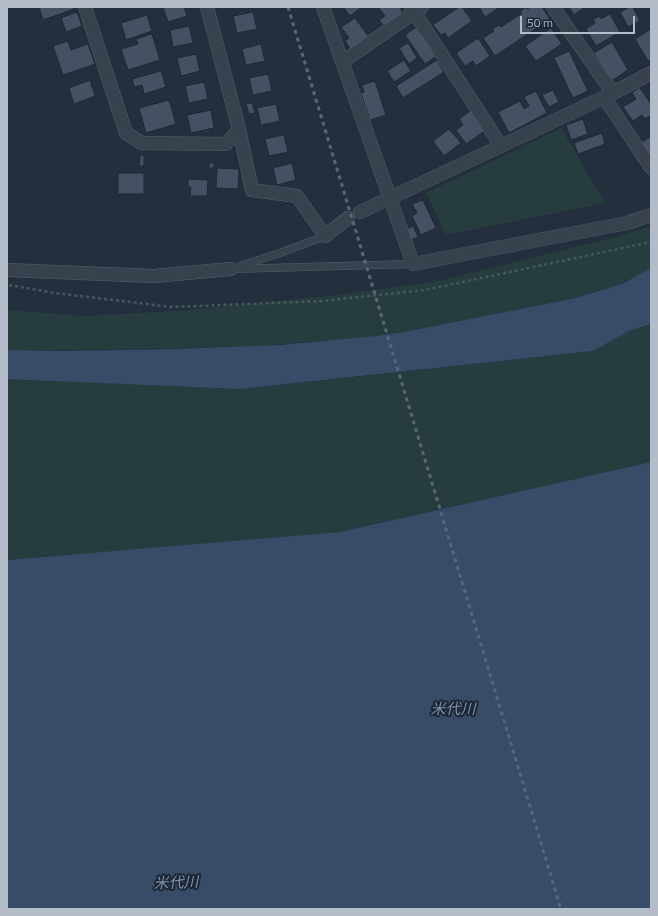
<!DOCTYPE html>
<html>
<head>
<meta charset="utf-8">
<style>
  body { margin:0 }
  #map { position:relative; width:658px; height:916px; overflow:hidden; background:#242f3e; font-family:"Titillium Web",sans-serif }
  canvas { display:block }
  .frame { position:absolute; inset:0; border:8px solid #b4bcc9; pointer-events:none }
  .scale { position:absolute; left:520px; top:16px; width:115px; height:18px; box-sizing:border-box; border:2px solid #b4bcc9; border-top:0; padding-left:5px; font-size:12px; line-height:14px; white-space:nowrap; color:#b4bcc9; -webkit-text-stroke:3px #1d2633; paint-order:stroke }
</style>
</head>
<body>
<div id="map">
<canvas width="658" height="916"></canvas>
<div class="frame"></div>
<div class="scale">50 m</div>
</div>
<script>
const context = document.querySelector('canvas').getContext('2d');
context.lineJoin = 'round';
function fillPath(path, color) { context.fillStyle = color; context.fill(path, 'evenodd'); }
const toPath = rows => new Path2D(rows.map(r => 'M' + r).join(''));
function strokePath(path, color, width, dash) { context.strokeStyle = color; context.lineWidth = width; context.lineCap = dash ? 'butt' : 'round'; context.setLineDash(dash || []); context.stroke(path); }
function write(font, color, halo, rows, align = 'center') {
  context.font = font + ' "Titillium Web","Noto Sans JP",sans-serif'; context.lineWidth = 4; context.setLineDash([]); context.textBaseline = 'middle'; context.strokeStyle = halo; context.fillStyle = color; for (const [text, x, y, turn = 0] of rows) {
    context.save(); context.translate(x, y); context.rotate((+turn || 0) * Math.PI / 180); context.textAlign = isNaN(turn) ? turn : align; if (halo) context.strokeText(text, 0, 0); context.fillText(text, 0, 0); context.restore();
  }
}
const green = toPath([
  [561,128,605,203,446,235,426,193],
  [651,226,651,268,622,284,576,298,404,332,351,339,241,347,74,350,7,350,7,310,85,316,176,311,338,295,438,281,612,238],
  [651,324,651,462,340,532,7,560,7,378,240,389,356,377,593,351,629,331]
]);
const water = toPath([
  [651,268,651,324,629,331,593,351,240,389,7,379,7,350,63,351,176,349,281,345,376,336,404,332,576,298,622,284],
  [651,462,651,909,7,909,7,560,340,532]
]);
const building = toPath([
  [39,7,73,7,74,9,43,20,39,7],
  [163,7,184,7,187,16,168,22,163,7],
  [345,7,362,7,350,16,344,8,345,7],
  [378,7,399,7,402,10,401,17,386,28,379,20,385,16,378,7],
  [459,7,462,7,472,21,448,38,445,33,441,35,433,25,459,7],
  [479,7,500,7,485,17,479,7],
  [526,7,527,9,531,7,542,7,550,19,495,56,483,38,494,31,492,29,499,25,501,27,522,13,520,11,526,7],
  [569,7,585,7,574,15,569,7],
  [630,7,633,7,640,21,628,27,620,12,630,7],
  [77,12,82,26,66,32,61,18,77,12],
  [253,12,257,29,237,33,233,16,253,12],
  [610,14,620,32,596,46,586,29,595,23,593,20,599,16,601,19,610,14],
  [147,15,152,31,126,40,121,23,147,15],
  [355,18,369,37,351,50,345,41,349,38,341,27,355,18],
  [189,26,193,43,173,47,170,30,189,26],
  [416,27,436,56,425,64,405,35,416,27],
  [551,28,562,44,536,61,525,46,551,28],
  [651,29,651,59,648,61,635,39,651,29],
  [152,34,160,60,128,70,121,49,138,44,136,39,152,34],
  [478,38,490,56,476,66,473,61,465,66,456,53,478,38],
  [68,41,71,50,88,44,95,64,63,75,53,46,68,41],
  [612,42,628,70,611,81,594,53,612,42],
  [408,43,417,58,409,64,399,48,408,43],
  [261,44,265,61,246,65,242,49,261,44],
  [569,51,588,91,573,98,554,58,569,51],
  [196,54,200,71,181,76,177,58,196,54],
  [404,60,411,71,394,82,387,71,404,60],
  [437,60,444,72,403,98,396,86,437,60],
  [161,71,166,87,144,94,142,85,134,87,132,79,161,71],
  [268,74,272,91,253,95,249,78,268,74],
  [90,80,95,96,74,104,69,88,90,80],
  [375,81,386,115,370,120,361,93,364,92,362,85,375,81],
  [204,82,208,99,189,103,185,86,204,82],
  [639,87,651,104,651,115,645,119,642,115,633,121,623,107,636,99,632,93,639,87],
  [553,90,559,102,549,107,542,95,553,90],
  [536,91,547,113,509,133,498,112,520,101,524,109,529,106,524,97,536,91],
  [169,100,176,124,146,133,139,108,169,100],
  [252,103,255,113,249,114,246,104,252,103],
  [276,104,280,121,261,125,257,108,276,104],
  [211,110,214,128,191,133,187,115,211,110],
  [471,110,485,131,466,144,456,130,463,125,459,119,471,110],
  [583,119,588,134,571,140,566,125,583,119],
  [449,129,461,143,444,156,433,141,449,129],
  [602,133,605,144,578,154,574,143,602,133],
  [284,135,288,152,269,156,265,139,284,135],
  [651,136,651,163,639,144,651,136],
  [140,155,144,155,144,166,139,166,140,155],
  [209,163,214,163,214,168,209,168,209,163],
  [292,163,296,180,277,185,273,168,292,163],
  [217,168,239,169,238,189,216,188,217,168],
  [118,173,144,173,144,194,118,194,118,173],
  [188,179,208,180,207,196,190,196,191,187,188,187,188,179],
  [423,200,436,228,421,235,412,216,417,213,412,204,423,200],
  [413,226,418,237,411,240,406,229,413,226]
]);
const path = toPath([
  [9,285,55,293,172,307,322,301,425,290,651,242]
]);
const service = toPath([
  [240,266,280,253,325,236],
  [231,269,413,264]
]);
const minor = toPath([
  [85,7,126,133,142,143,226,144,239,129,207,7],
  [323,7,413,264,627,223,651,215],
  [411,7,501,146],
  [553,7,613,93],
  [342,62,422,7],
  [604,97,651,168],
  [239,129,252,190,297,196,325,236,348,218],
  [360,212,501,146,613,93,651,73],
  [7,270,154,276,231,269]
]);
const rail = toPath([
  [288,7,561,909]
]);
const waterNames = [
  ["米代川",453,710],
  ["米代川",176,884,-2]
];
fillPath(green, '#263c3f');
fillPath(water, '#394c67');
fillPath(building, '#455162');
strokePath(building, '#1f2835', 1);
strokePath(service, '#565f6c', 8);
strokePath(minor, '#565f6c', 14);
strokePath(path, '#44595c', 2.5, [3, 3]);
strokePath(service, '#38414e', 7);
strokePath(minor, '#38414e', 13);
strokePath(rail, '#5a6575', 3, [4, 4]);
write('italic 15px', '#7c92b1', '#1d2633', waterNames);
</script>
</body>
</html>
